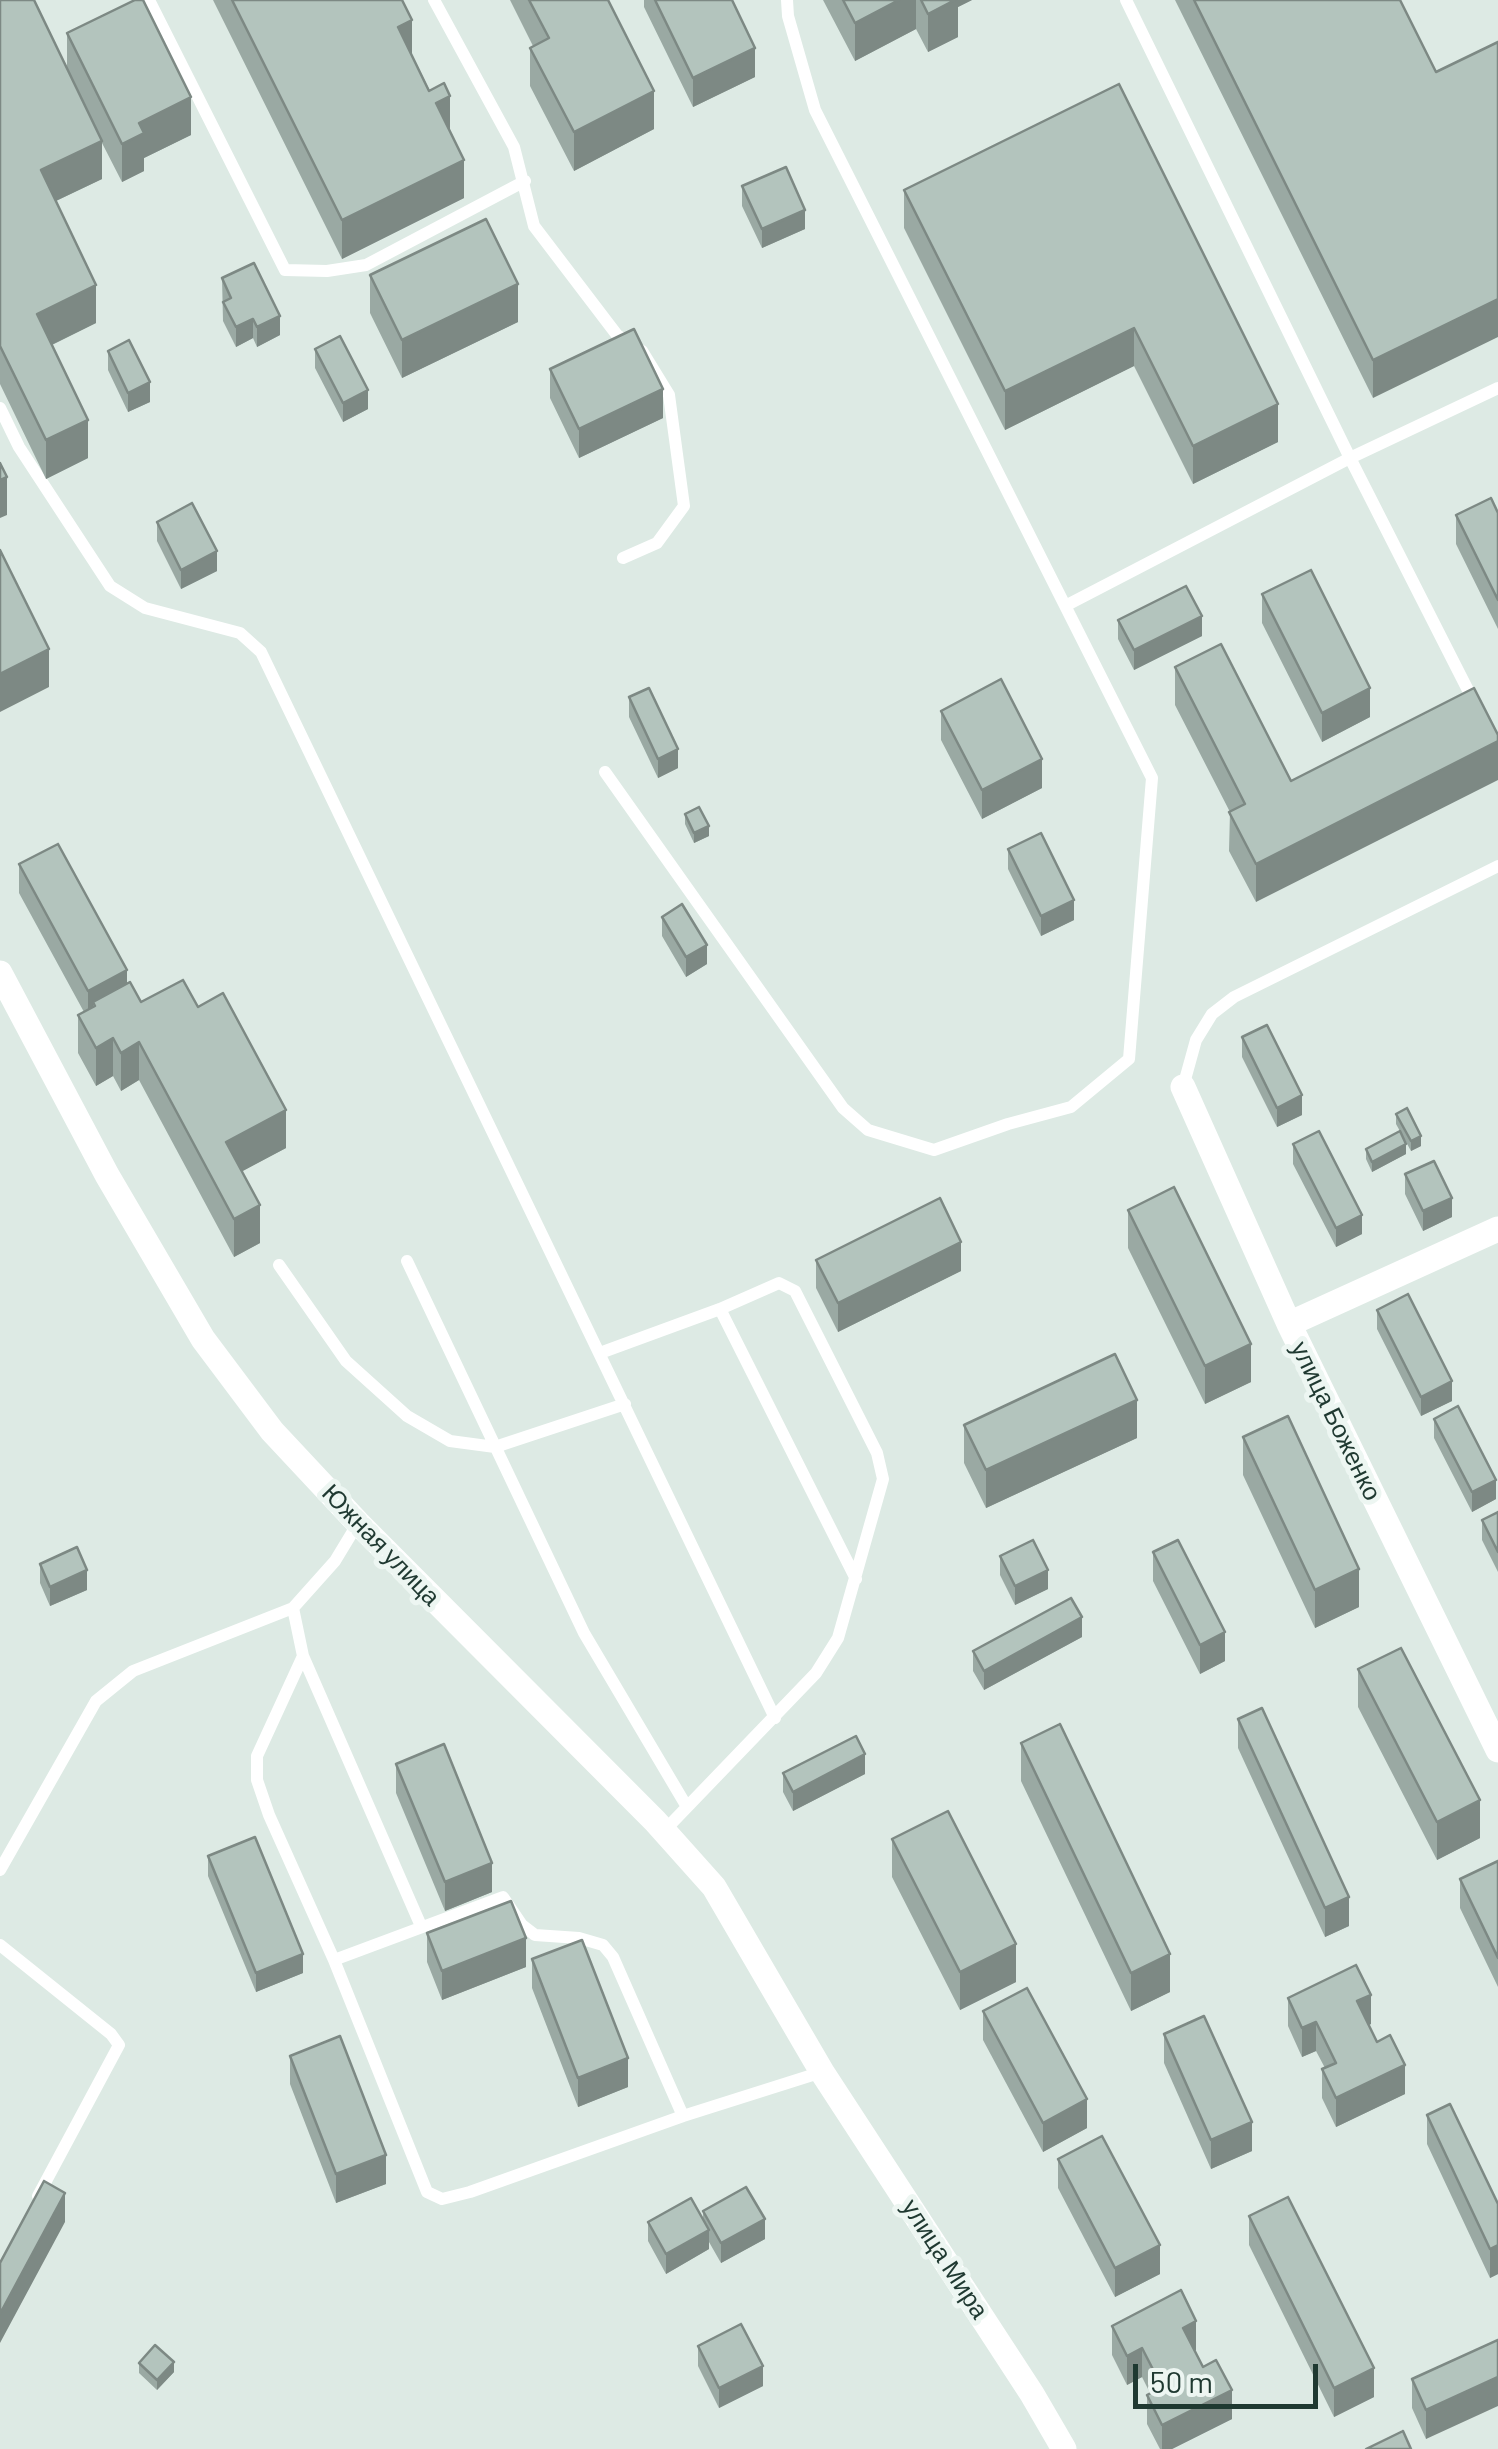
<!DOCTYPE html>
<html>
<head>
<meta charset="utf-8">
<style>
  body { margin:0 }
  #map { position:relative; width:1498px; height:2449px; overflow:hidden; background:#ddeae4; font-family:Barlow,sans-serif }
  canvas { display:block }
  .scale { position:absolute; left:1133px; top:2364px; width:185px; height:45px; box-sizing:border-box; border:5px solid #1f3931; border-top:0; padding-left:12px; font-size:30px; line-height:35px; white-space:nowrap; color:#1f3931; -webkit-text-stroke:8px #edf6f2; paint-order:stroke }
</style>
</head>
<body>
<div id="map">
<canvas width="1498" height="2449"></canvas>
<div class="scale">50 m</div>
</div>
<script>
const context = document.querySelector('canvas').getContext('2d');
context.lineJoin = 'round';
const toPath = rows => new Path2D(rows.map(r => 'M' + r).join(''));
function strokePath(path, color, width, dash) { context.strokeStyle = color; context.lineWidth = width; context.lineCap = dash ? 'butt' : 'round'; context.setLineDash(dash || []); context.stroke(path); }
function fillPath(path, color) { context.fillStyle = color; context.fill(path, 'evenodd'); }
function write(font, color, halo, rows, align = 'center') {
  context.font = font + ' Barlow,sans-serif'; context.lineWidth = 10; context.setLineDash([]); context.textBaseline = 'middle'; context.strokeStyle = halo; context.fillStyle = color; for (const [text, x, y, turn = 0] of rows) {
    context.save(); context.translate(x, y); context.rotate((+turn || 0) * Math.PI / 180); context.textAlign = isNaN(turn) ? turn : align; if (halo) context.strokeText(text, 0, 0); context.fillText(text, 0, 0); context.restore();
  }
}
const lane = toPath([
  [149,0,285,270,327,271,366,265,525,181],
  [434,0,514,147,534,226,617,335,642,351,669,395,684,506,657,543,623,558],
  [1126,0,1350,458,1474,702],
  [0,408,19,447,110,586,145,608,240,633,261,652,775,1718],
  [1067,605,1350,458,1498,388],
  [605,772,843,1108,868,1130,934,1150,1008,1124,1071,1107,1129,1059,1152,778,815,110,788,16,787,0],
  [1183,1087,1196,1040,1212,1014,1234,997,1498,866],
  [407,1261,584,1633,687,1807],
  [279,1265,346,1361,407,1416,450,1441,495,1447,625,1404],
  [720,1309,856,1579],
  [600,1353,720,1309,779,1283,795,1291,877,1453,883,1479,838,1638,816,1673,664,1831],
  [293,1608,303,1656,421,1926],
  [303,1656,257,1756,257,1780,269,1815,334,1960,427,2192,442,2199,470,2192,683,2116,822,2072],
  [0,1870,96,1701,133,1671,293,1608,335,1561,358,1523],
  [0,1945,111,2034,119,2045,38,2196],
  [334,1960,503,1897,522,1925,535,1935,579,1938,603,1945,613,1957,683,2116]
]);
const street = toPath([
  [0,973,107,1175,203,1339,272,1431,358,1523,655,1821,714,1887,822,2072,1032,2394,1064,2449],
  [1183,1087,1289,1324,1498,1750],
  [1289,1324,1498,1229]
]);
const wall = toPath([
  [0,0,67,68,67,33,191,135,144,158,144,171,122,182,102,143,102,179,56,201,96,323,52,345,88,458,46,479,0,384],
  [213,0,402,0,412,55,450,131,464,198,342,259],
  [510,0,608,0,654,129,574,171,530,86,530,48,533,46],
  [644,0,732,0,755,77,693,107,644,7],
  [823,0,972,0,958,7,958,37,928,52,916,29,855,61],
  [1175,0,1400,0,1373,398],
  [1119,84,1278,442,1193,484,1134,366,1005,430,904,228,904,190],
  [742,186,805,229,762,248,742,206],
  [370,275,518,322,402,378,370,313],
  [222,278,280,335,257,347,253,338,236,347,223,321],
  [315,349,368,409,343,422,315,368],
  [108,351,150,402,128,412,108,370],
  [550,369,663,418,579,458,550,398],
  [1498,513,1498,629,1456,544,1456,515],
  [157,522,217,571,181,589,157,541],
  [1262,594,1370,717,1322,742,1262,623],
  [1118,620,1202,636,1134,670,1118,639],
  [1175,667,1291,781,1256,902,1229,851,1230,812,1175,705],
  [629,697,678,768,658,778,629,717],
  [941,711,1042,788,982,819,941,740],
  [685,814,709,836,694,843,685,824],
  [1008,849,1074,920,1041,936,1008,869],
  [19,864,127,984,141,1002,198,1007,286,1148,242,1171,260,1243,234,1257,139,1080,121,1091,113,1076,96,1086,78,1053,78,1015,84,1012,19,893],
  [662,917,707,964,686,977,662,936],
  [1242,1037,1302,1115,1277,1127,1242,1057],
  [1396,1114,1421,1146,1411,1151,1396,1124],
  [1293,1144,1362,1234,1336,1247,1293,1164],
  [1366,1149,1406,1154,1372,1172,1366,1159],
  [1405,1174,1452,1217,1423,1231,1405,1194],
  [1128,1210,1251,1382,1205,1404,1128,1248],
  [816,1260,961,1271,838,1332,816,1288],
  [1377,1310,1452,1401,1421,1416,1377,1329],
  [1434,1419,1496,1499,1472,1512,1434,1438],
  [964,1425,1137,1438,986,1508,964,1463],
  [1243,1437,1359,1607,1315,1628,1243,1475],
  [1498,1512,1498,1572,1482,1540,1482,1520],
  [1153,1552,1225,1661,1200,1674,1153,1581],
  [1000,1556,1048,1589,1015,1605,1000,1575],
  [40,1564,87,1590,50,1606,40,1583],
  [1082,1637,984,1690,973,1671,973,1651],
  [1358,1669,1480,1838,1437,1860,1358,1707],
  [1238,1719,1349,1926,1325,1937,1238,1748],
  [1021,1743,1170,1992,1131,2011,1021,1781],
  [396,1764,492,1892,445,1911,396,1793],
  [783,1773,865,1774,793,1811,783,1792],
  [892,1839,1016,1982,960,2010,892,1877],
  [208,1856,303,1973,256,1992,208,1876],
  [1498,1861,1498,1987,1460,1908,1460,1879],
  [427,1933,526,1967,442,2000,427,1962],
  [532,1959,628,2087,578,2107,532,1988],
  [1288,1998,1371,2024,1369,2025,1405,2094,1336,2127,1322,2098,1322,2069,1325,2068,1316,2051,1302,2057,1288,2026],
  [983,2011,1087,2128,1043,2152,983,2040],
  [1164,2034,1252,2151,1211,2169,1164,2063],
  [290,2056,386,2184,336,2203,290,2084],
  [1427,2115,1498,2204,1498,2274,1490,2278,1427,2144],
  [1058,2159,1160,2274,1115,2297,1058,2188],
  [703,2211,765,2239,721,2263,709,2242,709,2249,666,2274,648,2241,648,2222,703,2219],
  [1249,2216,1374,2397,1334,2417,1249,2245],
  [1112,2326,1196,2350,1195,2351,1232,2419,1172,2449,1160,2449,1147,2424,1147,2395,1150,2393,1142,2377,1127,2385,1112,2355],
  [1498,2340,1426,2439,1412,2408,1412,2379],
  [698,2346,763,2386,719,2408,698,2366],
  [139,2363,174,2372,157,2390,139,2373]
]);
const shadedWall = toPath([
  [899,0,916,0,916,29,855,61,855,23],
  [946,0,972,0,958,7,958,37,928,52,928,14],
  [412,20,412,58,398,27],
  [755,48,755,77,693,107,693,78],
  [654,91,654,129,574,171,574,132],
  [450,96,450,134,436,103],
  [191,97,191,135,144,158,144,171,122,182,122,144,139,123],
  [102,141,102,179,41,208,41,170],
  [464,160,464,198,342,259,342,220],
  [805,210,805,229,762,248,762,229],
  [518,284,518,322,402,378,402,340],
  [96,285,96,323,37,352,37,314],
  [1498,299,1498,337,1373,398,1373,360],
  [280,316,280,335,257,347,257,327],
  [253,319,253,338,236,347,236,327],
  [1134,328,1134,366,1005,430,1005,391],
  [150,382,150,402,128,412,128,393],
  [663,389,663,418,579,458,579,429],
  [368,390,368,409,343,422,343,403],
  [1278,404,1278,442,1193,484,1193,446],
  [88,420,88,458,46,479,46,440],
  [7,477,7,515,0,518,0,480],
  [217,551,217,571,181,589,181,570],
  [1202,616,1202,636,1134,670,1134,650],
  [49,649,49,687,0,712,0,674],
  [1370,688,1370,717,1322,742,1322,713],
  [1498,741,1498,780,1256,902,1256,864],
  [678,749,678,768,658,778,658,759],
  [1042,759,1042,788,982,819,982,790],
  [709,826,709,836,694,843,694,833],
  [1074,900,1074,920,1041,936,1041,916],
  [707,945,707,964,686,977,686,957],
  [127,970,127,999,95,1006,93,1002,93,1017,88,1020,88,991],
  [113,1038,113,1076,96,1086,96,1048],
  [139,1042,139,1080,121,1091,121,1053],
  [1302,1095,1302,1115,1277,1127,1277,1108],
  [286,1110,286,1148,226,1180,226,1142],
  [1421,1136,1421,1146,1411,1151,1411,1141],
  [1406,1144,1406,1154,1372,1172,1372,1162],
  [1452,1198,1452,1217,1423,1231,1423,1211],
  [260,1205,260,1243,234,1257,234,1219],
  [1362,1215,1362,1234,1336,1247,1336,1228],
  [961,1242,961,1271,838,1332,838,1303],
  [1251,1344,1251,1382,1205,1404,1205,1366],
  [1452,1381,1452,1401,1421,1416,1421,1397],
  [1137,1400,1137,1438,986,1508,986,1470],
  [1496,1480,1496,1499,1472,1512,1472,1492],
  [1359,1569,1359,1607,1315,1628,1315,1590],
  [87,1570,87,1590,50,1606,50,1587],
  [1048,1570,1048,1589,1015,1605,1015,1586],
  [1082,1617,1082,1637,984,1690,984,1671],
  [1225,1632,1225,1661,1200,1674,1200,1645],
  [865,1754,865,1774,793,1811,793,1792],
  [1480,1800,1480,1838,1437,1860,1437,1822],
  [492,1863,492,1892,445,1911,445,1882],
  [1349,1897,1349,1926,1325,1937,1325,1908],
  [526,1938,526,1967,442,2000,442,1971],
  [1016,1944,1016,1982,960,2010,960,1972],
  [303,1954,303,1973,256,1992,256,1973],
  [1170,1954,1170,1992,1131,2011,1131,1973],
  [1371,1995,1371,2024,1357,2030,1357,2001],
  [1316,2022,1316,2051,1302,2057,1302,2028],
  [628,2058,628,2087,578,2107,578,2078],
  [1405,2065,1405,2094,1336,2127,1336,2098],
  [1087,2099,1087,2128,1043,2152,1043,2123],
  [1252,2122,1252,2151,1211,2169,1211,2140],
  [386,2155,386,2184,336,2203,336,2174],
  [65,2193,65,2222,0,2343,0,2314],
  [765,2219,765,2239,721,2263,721,2243],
  [709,2230,709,2249,666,2274,666,2254],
  [1160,2245,1160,2274,1115,2297,1115,2268],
  [1498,2245,1498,2274,1490,2278,1490,2249],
  [1196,2321,1196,2350,1183,2357,1183,2328],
  [1142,2348,1142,2377,1127,2385,1127,2356],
  [174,2362,174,2372,157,2390,157,2380],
  [763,2366,763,2386,719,2408,719,2388],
  [1374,2368,1374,2397,1334,2417,1334,2388],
  [1498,2377,1498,2406,1426,2439,1426,2410],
  [1232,2390,1232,2419,1172,2449,1162,2449,1162,2425]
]);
const building = toPath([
  [0,0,34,0,102,141,41,170,96,285,37,314,88,420,46,440,0,346,0,0],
  [135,0,143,0,191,97,139,123,144,133,122,144,67,33,135,0],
  [232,0,402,0,412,20,398,27,429,91,444,83,450,96,436,103,464,160,342,220,232,0],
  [529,0,608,0,654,91,574,132,530,48,549,38,529,0],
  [655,0,732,0,755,48,693,78,655,0],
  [843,0,899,0,855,23,843,0],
  [921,0,955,0,928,14,921,0],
  [1194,0,1400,0,1436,72,1498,42,1498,299,1373,360,1194,0],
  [1119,84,1278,404,1193,446,1134,328,1005,391,904,190,1119,84],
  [786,167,805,210,762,229,742,186,786,167],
  [486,219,518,284,402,340,370,275,486,219],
  [254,263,280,316,257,327,253,319,236,327,223,302,231,298,222,278,254,263],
  [634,329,663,389,579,429,550,369,634,329],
  [340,336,368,390,343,403,315,349,340,336],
  [129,340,150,382,128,393,108,351,129,340],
  [0,463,7,477,0,480,0,463],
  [1491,498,1498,513,1498,600,1456,515,1491,498],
  [192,503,217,551,181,570,157,522,192,503],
  [0,550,49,649,0,674,0,550],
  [1311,570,1370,688,1322,713,1262,594,1311,570],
  [1186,586,1202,616,1134,650,1118,620,1186,586],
  [1221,644,1291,781,1474,688,1498,735,1498,741,1256,864,1229,812,1245,804,1175,667,1221,644],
  [1001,679,1042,759,982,790,941,711,1001,679],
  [649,688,678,749,658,759,629,697,649,688],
  [699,807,709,826,694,833,685,814,699,807],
  [1041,833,1074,900,1041,916,1008,849,1041,833],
  [58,844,127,970,88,991,19,864,58,844],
  [682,904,707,945,686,957,662,917,682,904],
  [183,980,198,1007,223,993,286,1110,226,1142,260,1205,234,1219,139,1042,121,1053,113,1038,96,1048,78,1015,95,1006,93,1002,130,982,141,1002,183,980],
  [1267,1025,1302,1095,1277,1108,1242,1037,1267,1025],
  [1407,1108,1421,1136,1411,1141,1396,1114,1407,1108],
  [1319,1131,1362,1215,1336,1228,1293,1144,1319,1131],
  [1400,1131,1406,1144,1372,1162,1366,1149,1400,1131],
  [1434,1161,1452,1198,1423,1211,1405,1174,1434,1161],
  [1174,1187,1251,1344,1205,1366,1128,1210,1174,1187],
  [940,1198,961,1242,838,1303,816,1260,940,1198],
  [1408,1294,1452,1381,1421,1397,1377,1310,1408,1294],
  [1115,1354,1137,1400,986,1470,964,1425,1115,1354],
  [1458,1406,1496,1480,1472,1492,1434,1419,1458,1406],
  [1288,1416,1359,1569,1315,1590,1243,1437,1288,1416],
  [1498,1512,1498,1552,1482,1520,1498,1512],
  [1033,1540,1048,1570,1015,1586,1000,1556,1033,1540],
  [1178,1540,1225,1632,1200,1645,1153,1552,1178,1540],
  [77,1547,87,1570,50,1587,40,1564,77,1547],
  [1071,1598,1082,1617,984,1671,973,1651,1071,1598],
  [1401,1648,1480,1800,1437,1822,1358,1669,1401,1648],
  [1262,1708,1349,1897,1325,1908,1238,1719,1262,1708],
  [1060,1724,1170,1954,1131,1973,1021,1743,1060,1724],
  [856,1736,865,1754,793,1792,783,1773,856,1736],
  [444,1744,492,1863,445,1882,396,1764,444,1744],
  [948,1811,1016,1944,960,1972,892,1839,948,1811],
  [255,1837,303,1954,256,1973,208,1856,255,1837],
  [1498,1861,1498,1958,1460,1879,1498,1861],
  [511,1901,526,1938,442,1971,427,1933,511,1901],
  [582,1940,628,2058,578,2078,532,1959,582,1940],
  [1356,1965,1371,1995,1357,2001,1377,2042,1390,2035,1405,2065,1336,2098,1322,2069,1336,2063,1316,2022,1302,2028,1288,1998,1356,1965],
  [1027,1988,1087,2099,1043,2123,983,2011,1027,1988],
  [1204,2016,1252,2122,1211,2140,1164,2034,1204,2016],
  [340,2036,386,2155,336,2174,290,2056,340,2036],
  [1450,2104,1498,2204,1498,2245,1490,2249,1427,2115,1450,2104],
  [1102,2136,1160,2245,1115,2268,1058,2159,1102,2136],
  [44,2181,65,2193,0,2314,0,2263,44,2181],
  [746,2187,765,2219,721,2243,703,2211,746,2187],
  [1288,2197,1374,2368,1334,2388,1249,2216,1288,2197],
  [691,2198,709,2230,666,2254,648,2222,691,2198],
  [1181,2290,1196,2321,1183,2328,1203,2367,1216,2360,1232,2390,1162,2425,1147,2395,1162,2387,1142,2348,1127,2356,1112,2326,1181,2290],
  [741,2324,763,2366,719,2388,698,2346,741,2324],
  [1498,2340,1498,2377,1426,2410,1412,2379,1498,2340],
  [155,2345,174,2362,157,2380,139,2363,155,2345],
  [1403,2431,1411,2449,1366,2449,1403,2431]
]);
const streetNames = [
  ["улица Боженко",1336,1421,64],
  ["Южная улица",381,1545,46],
  ["улица Мира",945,2259,57]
];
strokePath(lane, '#fff', 12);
strokePath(street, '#fff', 25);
fillPath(wall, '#9aa9a3');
fillPath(shadedWall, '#7d8984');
fillPath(building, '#b3c4bd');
strokePath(building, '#7d8984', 2.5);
write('25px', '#1f3931', '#edf6f2', streetNames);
</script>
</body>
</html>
